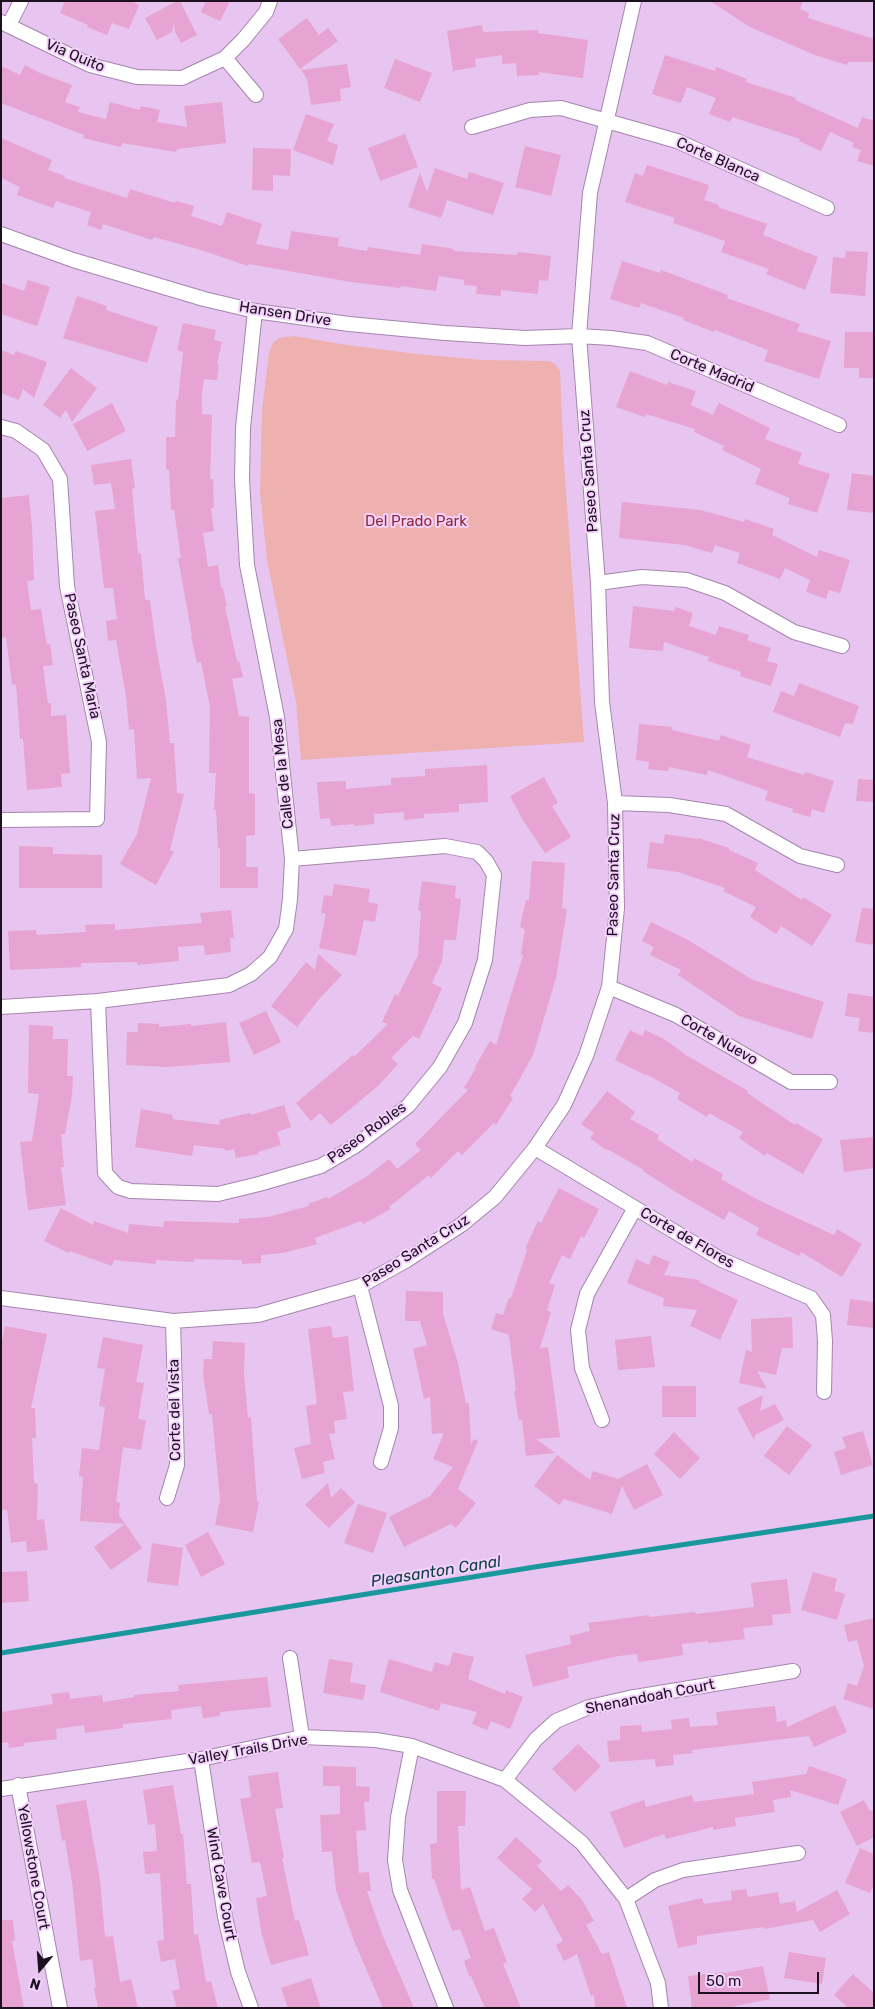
<!DOCTYPE html>
<html>
<head>
<meta charset="utf-8">
<style>
  body { margin:0 }
  #map { position:relative; width:875px; height:2009px; overflow:hidden; background:#e7c5f0; font-family:Rubik,sans-serif }
  canvas { display:block }
  .frame { position:absolute; inset:0; border:2px solid #1d1120; pointer-events:none }
  .north { position:absolute; left:15px; top:1944px; width:50px; height:50px; -webkit-text-stroke:4px #f5d2fe; paint-order:stroke; rotate:198deg; font-size:14px; font-weight:700; line-height:20px; text-align:center; color:#1d1120 }
  .north::after { content:''; display:block; margin:auto; width:18px; height:22px; background:#1d1120; clip-path:polygon(50% 0,100% 100%,50% 72%,0 100%) }
  .scale { position:absolute; left:698px; top:1972px; width:121px; height:22px; box-sizing:border-box; border:2px solid #1d1120; border-top:0; padding-left:6px; font-size:15px; line-height:18px; white-space:nowrap; color:#1d1120; -webkit-text-stroke:4px #f5d2fe; paint-order:stroke }
</style>
</head>
<body>
<div id="map">
<canvas width="875" height="2009"></canvas>
<div class="frame"></div>
<div class="north">N</div>
<div class="scale">50 m</div>
</div>
<script>
const context = document.querySelector('canvas').getContext('2d');
context.lineJoin = 'round';
function fillPath(path, color) { context.fillStyle = color; context.fill(path, 'evenodd'); }
const toPath = rows => new Path2D(rows.map(r => 'M' + r).join(''));
function strokePath(path, color, width, dash) { context.strokeStyle = color; context.lineWidth = width; context.lineCap = dash ? 'butt' : 'round'; context.setLineDash(dash || []); context.stroke(path); }
function write(font, color, halo, rows, align = 'center') {
  context.font = font + ' Rubik,sans-serif'; context.lineWidth = 4; context.setLineDash([]); context.textBaseline = 'middle'; context.strokeStyle = halo; context.fillStyle = color; for (const [text, x, y, turn = 0] of rows) {
    context.save(); context.translate(x, y); context.rotate((+turn || 0) * Math.PI / 180); context.textAlign = isNaN(turn) ? turn : align; if (halo) context.strokeText(text, 0, 0); context.fillText(text, 0, 0); context.restore();
  }
}
const green = toPath([
  [294,336,347,345,417,354,482,360,549,361,555,364,560,371,564,464,584,742,301,760,296,702,267,560,260,492,262,410,269,352,274,342,279,338]
]);
const stream = toPath([
  [1,1653,541,1566,874,1516]
]);
const building = toPath([
  [65,1,131,1,139,5,129,29,112,23,107,35,87,27,88,25,60,13],
  [177,1,180,1,197,35,181,43,175,32,174,22,172,32,157,40,145,18],
  [206,1,230,1,220,21,201,12],
  [710,1,803,1,800,9,809,13,808,18,874,39,874,62,848,62,847,65,815,55,750,27],
  [307,18,319,35,328,28,338,41,300,69,278,39],
  [482,25,483,32,538,30,538,33,588,40,583,78,539,72,539,75,517,76,516,63,502,64,502,55,475,59,476,67,453,71,447,31],
  [665,55,715,71,716,67,747,79,746,82,796,98,795,100,858,128,862,117,871,120,874,119,874,166,857,161,861,150,852,147,854,143,830,132,821,151,799,141,800,139,732,117,730,122,709,114,716,98,687,87,681,103,652,94],
  [395,59,432,73,420,102,384,88],
  [347,64,351,87,340,89,341,101,311,105,307,79,301,70],
  [25,65,40,73,72,85,65,102,80,107,78,112,106,119,110,102,140,110,141,106,160,110,157,122,187,127,184,106,222,102,226,143,177,149,176,152,122,143,121,147,83,138,84,135,1,103,1,66,20,75],
  [306,114,334,124,327,141,338,145,333,165,293,150],
  [405,134,418,167,380,181,368,148],
  [1,138,52,160,48,170,65,176,64,178,127,198,130,189,175,203,176,201,194,206,191,216,222,226,227,212,262,224,256,244,288,250,291,231,339,238,338,246,367,251,368,247,420,255,422,244,454,249,454,251,517,255,518,252,551,256,548,281,539,280,538,294,501,290,501,296,476,294,477,286,464,285,464,280,439,276,436,291,401,286,400,288,351,282,249,264,248,266,201,250,154,237,152,240,103,224,101,230,87,225,91,212,56,201,53,208,17,195,20,187,1,178],
  [525,146,561,155,551,196,515,187],
  [253,148,291,149,290,176,273,175,273,191,252,190],
  [647,165,709,185,704,200,719,205,718,207,767,224,763,235,818,257,805,290,766,274,769,269,721,252,725,241,673,223,675,218,625,202,635,173,643,176],
  [435,168,467,179,469,172,504,183,493,215,447,200,441,218,408,207,420,173,427,192],
  [846,251,868,252,865,296,830,293,833,257,845,258],
  [622,261,660,273,661,270,728,295,727,298,800,324,797,331,831,341,819,379,764,361,768,350,715,330,714,332,683,320,684,318,641,303,639,308,610,299],
  [28,280,50,287,37,326,1,314,1,283,24,291],
  [77,296,107,306,106,310,158,327,147,363,63,338],
  [183,323,216,330,214,340,222,342,217,363,219,364,217,380,204,379,202,394,202,414,212,415,210,479,213,479,214,508,211,508,214,531,203,533,208,567,218,565,221,588,223,588,227,607,225,607,237,661,239,661,243,677,232,679,239,716,249,717,249,793,255,794,255,835,246,836,246,867,258,867,258,888,220,888,220,848,218,848,216,810,214,810,216,773,209,773,210,707,201,662,197,663,191,636,192,636,178,558,181,558,174,510,171,510,169,470,166,469,166,437,175,437,176,400,178,400,183,352,177,350],
  [845,332,874,332,874,378,859,378,859,368,844,368],
  [1,350,14,355,16,351,47,362,34,398,23,389,19,400,1,393],
  [71,368,97,388,72,422,66,410,60,418,43,405],
  [630,371,667,385,668,382,696,391,691,405,713,415,719,403,770,428,765,439,802,453,798,464,830,474,817,513,788,504,790,498,755,484,761,469,722,450,724,446,694,432,695,429,646,414,645,417,616,407],
  [112,403,126,431,87,451,73,424],
  [131,459,135,488,132,489,138,554,141,553,145,600,150,600,156,646,166,700,170,743,174,743,177,793,184,794,170,850,174,852,156,885,120,864,137,834,151,778,137,779,134,729,129,730,126,696,116,640,108,641,106,621,117,619,113,588,104,588,95,511,115,509,111,483,94,485,91,465],
  [852,473,874,476,874,513,847,510],
  [29,495,32,528,34,580,27,581,31,610,41,609,47,645,50,644,53,665,43,666,48,703,51,703,51,716,66,715,70,773,61,774,62,787,27,790,23,739,20,739,16,684,12,685,6,637,1,638,1,498],
  [622,502,700,510,744,522,745,519,774,529,772,535,817,557,819,550,850,560,840,593,829,590,826,599,806,592,810,580,785,568,780,579,737,563,740,553,715,545,712,553,685,545,619,538],
  [633,606,674,611,676,607,693,613,689,626,716,635,719,626,749,635,747,640,771,648,767,661,778,664,771,686,740,676,741,672,708,661,709,657,664,642,663,651,629,648],
  [799,683,859,706,853,724,845,723,840,737,773,712,781,691,794,696],
  [639,724,672,727,672,730,719,741,721,735,751,745,747,757,804,775,805,772,834,781,824,813,812,809,810,817,792,812,793,809,765,800,768,791,708,770,707,775,669,767,668,771,648,769,649,762,636,760],
  [487,765,488,802,459,804,459,812,424,814,424,818,404,820,404,812,374,814,374,824,354,826,354,824,331,826,330,818,320,819,317,782,346,781,346,789,391,785,391,778,425,776,425,769],
  [544,777,558,803,552,806,571,837,545,853,524,822,510,796],
  [858,779,874,780,874,802,856,801],
  [665,834,698,839,698,838,729,848,729,850,758,863,755,870,802,900,803,897,832,915,812,946,781,926,776,934,750,917,756,907,723,891,725,888,678,872,647,868,650,842,663,844],
  [19,846,53,847,53,854,102,855,102,888,19,888],
  [532,861,565,863,562,908,567,909,556,978,533,1055,510,1096,513,1098,496,1125,494,1123,462,1155,458,1151,431,1178,429,1175,389,1207,391,1209,363,1224,361,1221,315,1238,317,1244,283,1253,261,1255,261,1263,242,1264,242,1260,194,1259,194,1262,156,1260,156,1264,114,1260,112,1266,70,1251,69,1253,44,1241,61,1208,93,1225,94,1221,128,1233,129,1224,163,1227,164,1221,239,1223,239,1219,268,1217,309,1206,308,1204,327,1197,328,1199,366,1177,389,1159,397,1169,421,1150,415,1144,468,1090,464,1088,476,1068,475,1067,490,1041,496,1045,523,955,521,954,525,929,520,927,526,900,529,900],
  [422,881,456,886,455,898,461,899,456,940,444,940,442,961,432,983,442,988,432,1011,419,1039,413,1036,391,1058,398,1064,379,1085,331,1125,320,1113,311,1121,296,1103,353,1055,354,1057,388,1024,382,1022,395,994,398,996,418,955,421,911,418,910],
  [334,884,370,889,368,902,378,904,375,922,364,920,356,956,319,948,326,914,321,913,324,895,332,896],
  [862,908,874,909,874,945,855,942],
  [231,910,234,938,230,938,231,952,205,955,204,945,178,947,179,961,137,965,137,962,81,963,81,967,10,970,8,931,36,930,37,935,86,932,85,925,115,924,115,930,202,923,200,913],
  [651,922,688,940,753,980,824,1002,812,1039,739,1016,678,975,681,970,650,955,654,947,642,941],
  [318,954,342,975,320,998,297,1027,271,1006,306,962,315,970],
  [848,993,874,997,874,1033,858,1031,860,1018,845,1016],
  [266,1011,281,1042,254,1055,239,1023],
  [226,1022,230,1062,167,1067,126,1065,127,1032,138,1032,138,1023,159,1024,159,1027,191,1024,191,1026],
  [29,1025,53,1026,53,1039,68,1039,67,1076,73,1076,72,1095,65,1134,61,1134,64,1167,61,1167,66,1205,28,1210,20,1142,32,1141,39,1094,28,1093],
  [630,1030,642,1036,645,1030,664,1039,686,1055,748,1091,747,1093,795,1125,796,1123,823,1139,803,1174,767,1153,765,1156,739,1138,743,1132,709,1113,707,1117,677,1099,680,1093,646,1074,645,1075,615,1060],
  [607,1091,635,1112,630,1119,659,1135,657,1139,692,1162,694,1158,723,1174,721,1179,758,1200,834,1235,837,1229,862,1244,842,1277,801,1252,799,1256,756,1235,759,1228,729,1211,724,1220,674,1191,643,1171,644,1170,607,1149,606,1150,590,1138,594,1133,581,1124],
  [284,1105,291,1127,277,1132,281,1145,258,1152,259,1154,236,1158,234,1149,225,1151,225,1149,194,1145,192,1156,135,1147,141,1109,173,1115,172,1119,220,1125,219,1120,250,1113,251,1115],
  [874,1137,874,1168,844,1172,840,1140],
  [559,1188,599,1209,584,1238,581,1236,570,1259,562,1255,549,1283,555,1285,547,1310,551,1312,540,1348,548,1347,560,1437,536,1439,555,1453,526,1456,522,1420,519,1421,514,1391,516,1391,509,1335,491,1329,496,1313,503,1315,509,1298,511,1298,527,1250,525,1249,538,1221,541,1223],
  [653,1255,670,1262,664,1275,699,1280,699,1282,738,1300,720,1340,690,1326,697,1310,663,1306,664,1298,627,1283,636,1259,649,1265],
  [406,1291,443,1292,443,1314,458,1363,466,1403,469,1403,471,1444,474,1439,478,1441,458,1489,476,1503,456,1528,451,1524,404,1547,389,1517,430,1496,453,1467,433,1459,444,1433,432,1434,430,1397,424,1399,413,1349,427,1345,420,1321,405,1321],
  [850,1299,874,1302,874,1328,847,1325],
  [792,1317,793,1348,782,1348,776,1375,757,1371,767,1389,739,1383,746,1350,752,1352,751,1319],
  [5,1326,47,1334,31,1408,35,1408,36,1438,32,1438,34,1483,38,1484,37,1520,44,1519,48,1550,27,1552,26,1541,11,1543,7,1510,1,1510,1,1346],
  [331,1326,333,1338,348,1336,354,1391,343,1392,347,1419,334,1421,335,1433,329,1434,335,1459,323,1462,325,1473,302,1479,294,1448,311,1444,306,1406,317,1404,308,1329],
  [651,1336,655,1367,618,1370,615,1340],
  [103,1337,143,1345,136,1382,144,1383,138,1419,146,1420,141,1450,123,1447,116,1502,120,1503,119,1515,142,1548,111,1570,94,1547,125,1524,80,1521,83,1477,79,1476,82,1448,99,1450,105,1407,99,1406,105,1369,97,1368],
  [213,1341,245,1343,244,1374,248,1418,251,1417,257,1502,259,1502,253,1532,215,1525,220,1500,212,1414,209,1414,203,1374,204,1359,212,1359],
  [662,1386,696,1386,696,1417,662,1417],
  [763,1395,760,1411,775,1404,784,1420,755,1435,754,1440,737,1408],
  [787,1426,812,1445,789,1475,764,1456],
  [863,1431,873,1465,841,1475,834,1452,846,1448,842,1437],
  [674,1432,700,1458,680,1479,654,1454],
  [557,1455,590,1480,593,1471,618,1479,647,1464,663,1495,634,1510,622,1486,612,1514,564,1499,559,1505,534,1486],
  [328,1483,331,1498,341,1488,355,1502,329,1528,305,1505],
  [358,1504,387,1513,373,1553,344,1543],
  [208,1532,225,1564,201,1577,185,1545],
  [152,1543,183,1548,178,1586,147,1582],
  [27,1571,29,1601,1,1603,1,1572],
  [813,1572,837,1579,834,1591,845,1594,837,1620,801,1610],
  [787,1579,791,1613,772,1615,773,1625,743,1628,745,1639,708,1643,708,1641,682,1644,683,1655,654,1660,638,1662,637,1654,619,1656,567,1667,569,1678,533,1687,525,1655,571,1644,570,1636,590,1631,588,1623,649,1615,649,1617,695,1612,696,1614,754,1607,751,1583],
  [874,1618,874,1709,843,1699,848,1683,857,1686,864,1666,857,1640,848,1642,844,1625],
  [453,1652,474,1657,468,1679,505,1694,506,1690,523,1697,510,1729,491,1721,487,1730,472,1724,477,1712,441,1703,439,1711,380,1692,389,1659,432,1672,435,1662,449,1666],
  [329,1659,353,1663,350,1682,366,1685,363,1700,323,1693],
  [267,1677,271,1707,220,1712,220,1716,203,1718,201,1706,171,1710,172,1719,123,1724,123,1728,85,1733,84,1725,56,1729,57,1739,24,1743,24,1746,9,1748,8,1742,1,1743,1,1712,53,1704,51,1694,69,1692,70,1699,102,1695,103,1702,134,1697,134,1695,179,1691,178,1685],
  [835,1705,847,1732,814,1747,809,1736,692,1750,693,1753,673,1755,674,1765,656,1767,655,1759,609,1762,607,1741,620,1740,620,1726,641,1725,642,1732,672,1729,671,1720,689,1718,690,1727,718,1725,716,1712,775,1706,777,1722,786,1720,787,1727],
  [578,1744,601,1766,575,1792,552,1769],
  [323,1766,356,1767,356,1786,370,1787,369,1802,364,1802,366,1830,356,1831,359,1873,369,1872,371,1891,367,1891,382,1934,414,2008,383,2008,354,1941,336,1890,332,1851,322,1852,320,1815,340,1814,340,1786,323,1786],
  [809,1766,847,1779,838,1805,790,1790,791,1797,773,1800,775,1812,735,1818,736,1826,713,1830,713,1827,666,1839,664,1834,624,1848,610,1812,644,1800,646,1807,692,1795,694,1802,754,1794,752,1782,806,1774],
  [278,1772,283,1808,275,1809,284,1858,282,1858,295,1921,299,1920,309,1955,271,1965,261,1931,256,1898,267,1896,260,1862,252,1863,240,1799,251,1797,248,1776],
  [173,1785,181,1834,183,1834,187,1884,191,1884,194,1935,198,1934,206,1982,211,1981,218,2008,177,2008,172,1991,180,1989,175,1959,161,1962,157,1941,164,1940,160,1873,145,1874,143,1852,157,1851,155,1824,148,1825,143,1790],
  [437,1791,466,1791,465,1826,458,1826,461,1890,470,1887,485,1931,494,1928,507,1962,503,1964,521,2008,485,2008,471,1976,469,1976,464,1961,471,1958,460,1929,452,1931,434,1879,432,1879,430,1844,437,1843],
  [86,1800,100,1880,105,1937,113,1936,120,1982,131,1979,138,2008,98,2008,94,1988,96,1987,92,1959,80,1961,72,1882,65,1840,62,1841,56,1805],
  [864,1800,870,1811,874,1809,874,1837,857,1846,840,1812],
  [516,1837,542,1861,537,1866,561,1891,568,1885,582,1900,594,1921,586,1925,602,1954,609,1952,627,2008,595,2008,594,1995,591,1996,577,1954,564,1961,556,1945,563,1941,543,1904,535,1912,522,1899,532,1889,497,1858],
  [860,1848,874,1854,874,1884,870,1893,845,1883],
  [746,1889,748,1897,778,1892,780,1904,795,1901,797,1912,837,1890,850,1914,820,1932,813,1920,764,1929,764,1927,697,1936,697,1944,678,1948,668,1906,702,1898,704,1904,732,1900,731,1891],
  [1,1920,13,1920,15,1941,12,1941,24,2008,1,2008],
  [789,1952,826,1958,822,1984,784,1978],
  [763,1966,770,1999,726,2008,692,2008,688,1976,724,1972,725,1973],
  [853,1974,874,1993,874,2008,848,2008,834,1995],
  [311,1978,321,2008,288,2008,281,1988]
]);
const minor = toPath([
  [1,22,90,65,137,77,182,78,225,58,243,40,266,12,270,1],
  [9,25,21,1],
  [225,58,256,95],
  [472,127,530,110,561,108,677,141,827,208],
  [1,234,73,260,204,299,255,311,349,324,445,333,525,338,579,336,611,338,647,343,839,425],
  [1,427,16,431,43,450,60,479,67,586,99,742,97,819,1,820],
  [598,583,642,577,687,580,725,593,794,632,842,646],
  [615,803,669,805,726,814,800,856,837,865],
  [609,987,676,1015,791,1082,830,1082],
  [98,1001,105,1173,118,1187,131,1191,218,1194,259,1184,321,1166,355,1146,408,1106,440,1067,465,1023,485,960,494,875,486,861,477,852,445,846,292,859],
  [1,1007,98,1001,229,985,251,974,270,957,286,929,290,899,292,859,277,717,247,565,242,479,243,428,255,311],
  [535,1148,722,1260,811,1298,823,1315,825,1341,824,1392],
  [360,1286,391,1406,391,1428,381,1462],
  [1,1298,173,1321,258,1315,360,1286,407,1260,461,1225,495,1197,535,1148,564,1105,586,1056,609,987,617,908,615,803,602,702,598,583,579,336,590,193,634,1],
  [602,1420,582,1368,578,1330,587,1294,635,1208],
  [167,1498,177,1465,173,1321],
  [290,1658,302,1737],
  [412,1746,398,1817,395,1860,400,1890,446,2008],
  [201,1759,225,1917,238,1972,251,2008],
  [505,1780,536,1739,556,1721,589,1707,629,1698,793,1671],
  [18,1785,60,2008],
  [1,1789,201,1759,302,1737,376,1740,412,1746,505,1780,582,1843,626,1899,658,1983,661,2008],
  [626,1899,655,1880,683,1870,798,1853]
]);
const streetNames = [
  ["Via Quito",75,56,23],
  ["Corte Blanca",718,160,24],
  ["Hansen Drive",285,314,9],
  ["Corte Madrid",712,371,23],
  ["Paseo Santa Cruz",589,471,-94],
  ["Paseo Santa Maria",82,656,78],
  ["Calle de la Mesa",283,774,-96],
  ["Paseo Santa Cruz",614,875,-89],
  ["Corte Nuevo",719,1040,30],
  ["Paseo Robles",367,1133,-36],
  ["Corte de Flores",687,1238,30],
  ["Paseo Santa Cruz",416,1251,-32],
  ["Corte del Vista",175,1410,-91],
  ["Shenandoah Court",650,1697,-11],
  ["Valley Trails Drive",248,1750,-10],
  ["Yellowstone Court",33,1867,80],
  ["Wind Cave Court",221,1884,80]
];
const parkNames = [
  ["Del Prado Park",416,522]
];
const waterNames = [
  ["Pleasanton Canal",436,1572,-9]
];
fillPath(green, '#efb0b0');
strokePath(stream, '#1a979c', 5);
fillPath(building, '#e7a3d1');
strokePath(minor, '#a585ae', 16);
strokePath(minor, '#fff', 14);
write('15px', '#1d1120', '#f5d2fe', streetNames);
write('15px', '#8b2b34', '#f5d2fe', parkNames);
write('italic 16px', '#0c4042', '#f5d2fe', waterNames);
</script>
</body>
</html>
